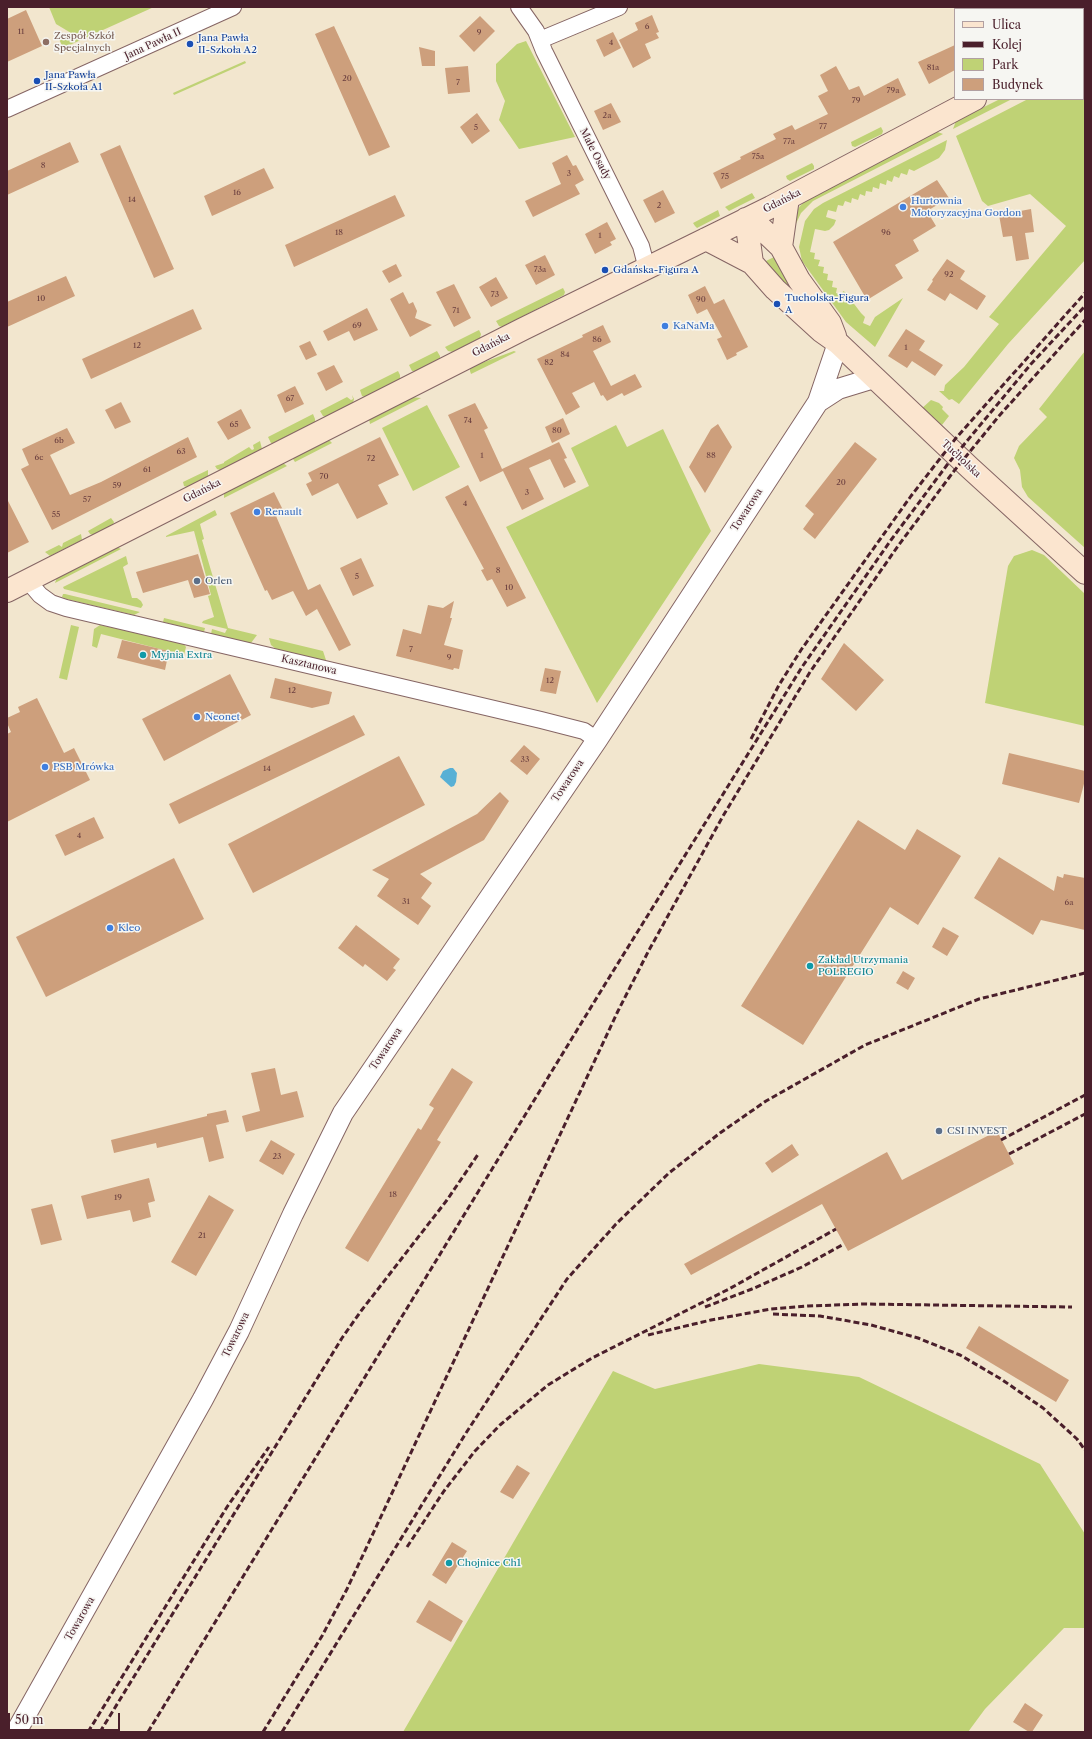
<!DOCTYPE html>
<html>
<head>
<meta charset="utf-8">
<style>
  body { margin:0 }
  #map { position:relative; width:1092px; height:1739px; overflow:hidden; background:#f2e6ce; font-family:"Libre Caslon Text",serif }
  canvas { display:block }
  .frame { position:absolute; inset:0; border:8px solid #4a1f2b; pointer-events:none }
  .legend { position:absolute; left:954px; top:8px; width:130px; height:92px; box-sizing:border-box; background:#f6f6f2; border:1px solid #b1a0a2; margin:0; padding:5px 7px; list-style:none; font-size:12px; color:#4a1f2b }
  .legend li { display:flex; align-items:center; gap:8px; height:20px }
  .legend b { width:20px; border:1px solid #b1a0a2 }
  .scale { position:absolute; left:8px; top:1713px; width:112px; height:18px; box-sizing:border-box; border:2px solid #4a1f2b; border-top:0; padding-left:5px; font-size:12px; line-height:14px; white-space:nowrap; color:#4a1f2b; -webkit-text-stroke:3px #f6f6f2; paint-order:stroke }
</style>
</head>
<body>
<div id="map">
<canvas width="1092" height="1739"></canvas>
<div class="frame"></div>
<ul class="legend">
<li><b style="height:5px;background:#fbe5cf"></b>Ulica</li>
<li><b style="height:5px;background:#4a1f2b"></b>Kolej</li>
<li><b style="height:11px;background:#bfd275"></b>Park</li>
<li><b style="height:11px;background:#cd9f7c"></b>Budynek</li>
</ul>
<div class="scale">50 m</div>
</div>
<script>
const context = document.querySelector('canvas').getContext('2d');
context.lineJoin = 'round';
function fillPath(path, color) { context.fillStyle = color; context.fill(path, 'evenodd'); }
const toPath = rows => new Path2D(rows.map(r => 'M' + r).join(''));
function strokePath(path, color, width, dash) { context.strokeStyle = color; context.lineWidth = width; context.lineCap = dash ? 'butt' : 'round'; context.setLineDash(dash || []); context.stroke(path); }
function write(font, color, halo, rows, align = 'center') {
  context.font = font + ' "Libre Caslon Text",serif'; context.lineWidth = 3; context.setLineDash([]); context.textBaseline = 'middle'; context.strokeStyle = halo; context.fillStyle = color; for (const [text, x, y, turn = 0] of rows) {
    context.save(); context.translate(x, y); context.rotate((+turn || 0) * Math.PI / 180); context.textAlign = isNaN(turn) ? turn : align; if (halo) context.strokeText(text, 0, 0); context.fillText(text, 0, 0); context.restore();
  }
}
const green = toPath([
  [49,7,154,7,63,48,59,39,71,33,56,24],
  [526,41,575,137,519,149,499,120,505,101,496,81,496,64,517,44],
  [245,61,246,63,174,95,173,93],
  [1085,70,1085,260,1008,344,959,404,952,399,949,400,939,391,944,391,945,385,964,367,999,324,989,317,1066,226,1030,194,988,206,982,201,956,136,1028,99,1083,99,1083,71],
  [1000,99,1012,99,953,129,956,121],
  [881,127,883,131,882,134,855,147,852,146,851,142],
  [935,131,943,134,813,201,801,213,794,228,794,215,800,206,809,197],
  [947,140,945,150,939,158,914,171,909,169,907,175,901,173,899,178,894,176,892,182,887,180,886,185,880,183,879,189,873,187,872,192,866,191,865,196,860,194,858,200,852,198,851,203,845,201,843,206,838,205,836,212,828,210,826,217,836,220,834,225,829,230,825,231,815,229,810,252,815,253,814,259,820,260,818,266,824,267,823,273,828,274,827,280,833,281,832,287,837,288,836,293,842,295,843,291,845,292,861,313,865,317,863,323,870,326,875,317,903,298,875,347,846,322,802,261,799,247,805,221,814,209,823,203],
  [812,163,814,166,814,169,790,181,787,179,786,176],
  [752,193,755,198,729,211,725,207],
  [718,210,720,216,697,228,695,226,693,223],
  [774,257,806,305,760,264],
  [563,288,565,292,564,295,502,327,499,326,496,321],
  [479,330,481,334,480,338,453,352,448,351,445,347],
  [437,351,440,356,440,359,416,371,412,371,409,365],
  [514,351,516,352,471,374,470,371,470,368,476,365],
  [1085,351,1085,548,1028,497,1022,487,1020,470,1014,458,1019,446,1047,417,1039,409],
  [398,371,400,375,400,380,365,397,362,396,360,390],
  [352,395,354,399,353,403,326,417,323,416,320,411,347,397,351,400,353,399],
  [411,397,421,398,370,424,369,419],
  [931,400,939,403,943,407,942,409,949,416,942,425,941,424,939,426,920,410],
  [427,405,460,467,413,491,382,428],
  [313,414,315,419,315,422,273,443,271,443,268,437],
  [616,425,627,447,663,429,711,531,597,703,506,527,589,486,571,448],
  [260,441,262,449,220,470,217,469,215,466,224,463,224,462,249,447,252,450,254,449,253,445],
  [328,441,330,441,332,443,295,462,293,459,295,457],
  [283,463,287,466,224,498,224,493],
  [208,470,208,477,187,487,184,486,183,482],
  [215,510,217,515,200,524,204,539,202,540,228,628,257,635,251,643,211,634,212,629,225,633,227,629,202,623,203,621,214,617,208,596,211,595,194,531,166,537,166,536],
  [111,518,114,522,113,525,93,535,90,534,88,531],
  [81,534,82,540,50,556,45,552,59,545,62,547,63,543],
  [117,547,121,549,55,583,57,577],
  [1032,550,1044,555,1085,594,1085,726,985,703,1008,566,1014,556],
  [126,556,128,564,123,567,132,598,137,598,141,601,143,605,141,608,64,589,63,587],
  [63,594,65,594,140,612,134,615,66,599,62,597],
  [164,618,205,628,204,632,163,622],
  [71,625,79,627,67,680,59,678],
  [100,625,183,643,186,647,184,655,101,634,97,648,92,646,94,629],
  [269,638,323,651,326,660,324,661,276,649,271,645],
  [759,1364,859,1377,1040,1464,1085,1534,1085,1628,1064,1628,985,1709,968,1732,403,1732,613,1371,655,1389]
]);
const water = toPath([
  [450,768,453,768,457,773,456,782,454,786,451,787,440,777,443,771]
]);
const building = toPath([
  [26,10,42,46,7,62,7,19],
  [652,15,659,32,656,33,659,38,645,44,651,58,633,68,619,40,638,30,635,23],
  [480,16,495,31,474,52,459,36],
  [334,26,390,147,369,156,315,34],
  [613,32,621,48,604,57,596,40],
  [955,45,955,70,929,84,918,62],
  [419,47,435,51,435,66,422,66],
  [468,66,470,92,448,94,445,68],
  [836,66,849,90,859,86,864,96,898,78,906,95,721,189,713,173,741,159,740,157,776,139,773,134,792,125,795,130,828,114,818,96,828,91,820,75],
  [611,103,621,122,603,130,594,111],
  [477,113,490,131,472,144,460,127],
  [70,142,79,162,7,195,7,171],
  [120,145,174,269,154,278,100,154],
  [567,155,573,166,576,165,584,180,575,185,580,194,533,217,525,201,561,184,552,163],
  [264,168,274,188,212,216,204,196],
  [937,180,949,198,927,211,936,226,913,240,919,251,895,265,903,278,867,300,833,242],
  [663,190,675,213,655,223,643,200],
  [395,195,405,216,294,267,285,245],
  [1031,209,1034,232,1025,233,1029,259,1016,261,1012,236,1003,237,999,215],
  [607,222,616,239,610,242,612,245,595,254,585,234],
  [545,255,555,275,536,285,525,265],
  [947,259,965,271,960,279,986,296,977,310,950,293,945,301,927,290,933,281,932,280],
  [396,264,402,276,389,283,382,271],
  [66,276,75,296,7,327,7,302],
  [496,277,508,298,491,307,479,287],
  [454,284,471,318,454,327,436,292],
  [705,286,714,304,724,299,748,347,736,353,737,355,727,360,717,339,722,337,707,309,697,314,688,295],
  [403,292,409,304,413,302,417,311,415,318,432,325,410,337,390,299],
  [367,308,378,330,354,341,349,331,328,341,323,331],
  [193,309,202,329,91,379,82,359],
  [603,325,611,342,593,351,611,386,635,374,642,387,624,396,622,393,607,401,603,395,601,396,594,382,572,393,580,407,566,415,537,359,583,337,582,335],
  [906,329,925,341,919,350,943,365,935,376,912,361,907,368,888,356],
  [310,341,317,355,306,360,299,346],
  [334,365,343,382,326,391,317,373],
  [295,386,304,404,285,413,277,395],
  [121,402,131,422,115,429,105,410],
  [475,403,488,428,484,430,502,469,559,442,567,458,564,459,576,482,564,488,550,459,529,468,544,499,522,510,503,471,480,482,448,415],
  [241,409,251,428,228,440,217,422],
  [563,418,570,434,552,443,545,427],
  [718,424,732,447,705,493,689,467,711,429],
  [67,428,75,443,50,455,70,495,101,482,188,437,197,457,52,530,21,469,29,465,22,449],
  [380,437,399,475,378,485,388,504,357,519,338,483,312,496,306,484,312,481,308,473],
  [855,442,877,459,815,539,803,529,814,514,805,506],
  [468,485,526,598,507,607,492,579,487,581,481,570,484,569,445,497],
  [274,492,284,512,276,516,308,590,320,584,351,645,339,651,317,609,306,616,293,591,272,600,267,590,265,591,230,513],
  [7,499,29,542,7,553],
  [198,554,210,594,194,598,188,580,143,593,136,572],
  [361,558,374,586,353,596,340,568],
  [454,601,450,618,452,618,444,645,463,650,459,669,454,668,453,670,396,656,403,629,421,634,428,605,443,608],
  [122,640,169,651,165,670,117,658],
  [844,643,884,680,856,711,821,679],
  [545,668,561,671,556,694,540,691],
  [230,674,251,715,164,761,142,719],
  [275,678,332,692,329,704,312,708,270,698],
  [37,698,64,753,74,748,90,780,7,822,7,734,11,732,7,723,7,718,20,712,18,707],
  [354,715,365,735,179,824,169,804],
  [524,745,540,759,527,775,510,761],
  [1009,753,1085,771,1085,780,1079,803,1002,784],
  [399,756,425,805,253,893,228,844],
  [500,792,509,801,484,840,420,874,432,883,421,898,431,906,418,925,377,896,389,879,372,870,477,814],
  [94,817,104,838,65,856,55,835],
  [858,820,905,850,917,829,961,856,918,925,890,907,803,1045,741,1006],
  [999,857,1054,891,1057,876,1063,878,1064,874,1085,878,1085,930,1041,920,1033,935,974,898],
  [174,858,204,919,46,997,16,937],
  [356,925,400,959,393,968,396,970,387,981,365,964,363,967,338,948],
  [943,927,959,936,947,956,932,947],
  [903,971,915,978,908,990,896,983],
  [275,1068,281,1095,297,1091,304,1117,246,1132,242,1116,260,1111,251,1073],
  [452,1068,473,1082,437,1140,441,1142,368,1262,345,1248,418,1128,421,1130,434,1108,429,1105],
  [226,1110,229,1122,216,1125,224,1158,209,1162,203,1137,157,1148,156,1143,114,1153,111,1140,207,1116,207,1114],
  [997,1131,1014,1164,848,1251,822,1204,691,1275,684,1264,887,1152,902,1180],
  [271,1140,295,1154,283,1175,259,1161],
  [792,1144,799,1155,772,1173,765,1163],
  [149,1178,155,1201,148,1203,151,1217,133,1222,130,1210,87,1219,81,1196],
  [209,1195,234,1210,196,1276,171,1262],
  [52,1204,62,1240,41,1245,31,1209],
  [979,1326,1069,1380,1056,1402,966,1348],
  [517,1465,530,1473,513,1499,500,1492],
  [452,1542,467,1551,446,1584,432,1575],
  [429,1600,463,1621,451,1642,416,1622],
  [1025,1703,1043,1715,1032,1732,1029,1732,1013,1722]
]);
const minor = toPath([
  [519,7,536,31,544,51,641,246,647,269],
  [540,40,619,7],
  [7,109,233,7],
  [29,579,34,588,40,595,51,603,66,608,541,720,584,731,597,740]
]);
const tertiary = toPath([
  [818,402,838,389,874,378],
  [16,1732,203,1399,239,1331,293,1214,343,1113,597,740,818,402,838,343]
]);
const secondary = toPath([
  [1083,45,1085,43],
  [746,219,759,226,781,247,799,280,830,323,835,336],
  [746,219,752,263],
  [706,239,752,263,775,289,821,331,838,343,970,468,1085,573],
  [781,247,788,198],
  [7,591,523,329,771,207,975,99]
]);
const rail = toPath([
  [751,739,779,685,801,650,911,496,956,438,1085,293],
  [1001,1140,1085,1095],
  [1009,1154,1085,1114],
  [705,1307,752,1289,802,1267,844,1244],
  [773,1314,820,1316,871,1325,918,1338,960,1355,1001,1379,1043,1408,1077,1439,1085,1450],
  [648,1335,711,1320,771,1309,808,1306,864,1304,1072,1307],
  [407,1547,444,1491,475,1451,500,1425,548,1385,592,1358,729,1289,836,1229],
  [88,1732,227,1507,269,1447],
  [100,1732,342,1338,361,1311,447,1200,479,1153],
  [148,1732,607,981,802,667,891,540,947,465,1031,364,1085,306],
  [263,1732,322,1636,347,1589,618,1011,648,952,723,816,810,672,898,546,954,471,999,416,1085,320],
  [282,1732,466,1433,567,1279,616,1224,669,1173,720,1133,766,1101,865,1045,979,999,1085,973]
]);
const markers = [
  [46,42,4,"#8d6e63"],
  [190,44,4,"#1a4fb4"],
  [37,81,4,"#1a4fb4"],
  [903,207,4,"#3f7fe0"],
  [605,270,4,"#1a4fb4"],
  [777,304,4,"#1a4fb4"],
  [665,326,4,"#3f7fe0"],
  [257,512,4,"#3f7fe0"],
  [197,581,4,"#5c6f8a"],
  [143,655,4,"#0f9aa8"],
  [197,717,4,"#3f7fe0"],
  [45,767,4,"#3f7fe0"],
  [110,928,4,"#3f7fe0"],
  [810,966,4,"#0f9aa8"],
  [939,1131,4,"#5c6f8a"],
  [449,1563,4,"#0f9aa8"]
];
const numberNames = [
  ["6",647,27],
  ["11",21,32],
  ["9",479,33],
  ["4",611,43],
  ["81a",933,68],
  ["20",347,79],
  ["7",458,83],
  ["79a",893,91],
  ["79",856,101],
  ["2a",607,116],
  ["77",823,127],
  ["5",476,128],
  ["77a",789,142],
  ["75a",758,157],
  ["8",43,166],
  ["3",569,174],
  ["75",725,177],
  ["16",237,193],
  ["14",132,200],
  ["2",659,206],
  ["18",339,233],
  ["96",886,233],
  ["1",600,236],
  ["73a",540,270],
  ["92",949,275],
  ["73",495,295],
  ["10",41,299],
  ["90",701,300],
  ["71",456,311],
  ["69",357,326],
  ["86",597,340],
  ["12",137,346],
  ["1",906,348],
  ["84",565,355],
  ["82",549,363],
  ["67",290,399],
  ["74",468,421],
  ["65",234,425],
  ["80",557,431],
  ["6b",59,441],
  ["63",181,452],
  ["1",482,456],
  ["88",711,456],
  ["6c",39,458],
  ["72",371,459],
  ["61",147,470],
  ["70",324,477],
  ["20",841,483],
  ["59",117,486],
  ["3",527,493],
  ["57",87,500],
  ["4",465,504],
  ["55",56,515],
  ["8",498,571],
  ["5",357,577],
  ["10",509,588],
  ["7",411,650],
  ["9",449,658],
  ["12",550,681],
  ["12",292,691],
  ["33",525,760],
  ["14",267,769],
  ["4",79,836],
  ["31",406,902],
  ["6a",1069,903],
  ["23",277,1157],
  ["18",393,1195],
  ["19",118,1198],
  ["21",202,1236]
];
const educationNames = [
  ["Zespół Szkół",54,36],
  ["Specjalnych",54,48]
];
const transitNames = [
  ["Jana Pawła",198,38],
  ["II-Szkoła A2",198,50],
  ["Jana Pawła",45,75],
  ["II-Szkoła A1",45,87],
  ["Gdańska-Figura A",613,270],
  ["Tucholska-Figura",785,298],
  ["A",785,310]
];
const streetNames = [
  ["Jana Pawła II",153,44,-25],
  ["Małe Osady",595,154,63],
  ["Gdańska",782,201,-27],
  ["Gdańska",491,345,-27],
  ["Tucholska",961,459,43],
  ["Gdańska",202,491,-27],
  ["Towarowa",747,510,-57],
  ["Kasztanowa",309,665,13],
  ["Towarowa",568,781,-56],
  ["Towarowa",386,1049,-56],
  ["Towarowa",236,1335,-64],
  ["Towarowa",80,1619,-60]
];
const shopNames = [
  ["Hurtownia",911,201],
  ["Motoryzacyjna Gordon",911,213],
  ["KaNaMa",673,326],
  ["Renault",265,512],
  ["Neonet",205,717],
  ["PSB Mrówka",53,767],
  ["Kleo",118,928]
];
const serviceNames = [
  ["Orlen",205,581],
  ["CSI INVEST",947,1131]
];
const cultureNames = [
  ["Myjnia Extra",151,655],
  ["Zakład Utrzymania",818,960],
  ["POLREGIO",818,972],
  ["Chojnice Ch1",457,1563]
];
fillPath(green, '#bfd275');
fillPath(water, '#58b0d5');
fillPath(building, '#cd9f7c');
strokePath(minor, '#856564', 18);
strokePath(tertiary, '#856564', 22);
strokePath(secondary, '#856564', 24);
strokePath(minor, '#fff', 16);
strokePath(tertiary, '#fff', 20);
strokePath(secondary, '#fbe5cf', 22);
strokePath(rail, '#4a1f2b', 3, [6, 3]);
for (const [x, y, r, color] of markers) { const dot = new Path2D(); dot.arc(x, y, r, 0, 2 * Math.PI); context.fillStyle = color; context.fill(dot); strokePath(dot, '#f6f6f2', 1.5); }
write('8px', '#6b3f3f', null, numberNames);
write('10px', '#785e54', '#f6f6f2', educationNames, 'left');
write('10px', '#164399', '#f6f6f2', transitNames, 'left');
write('10px', '#4a1f2b', '#f6f6f2', streetNames);
write('10px', '#366cbe', '#f6f6f2', shopNames, 'left');
write('10px', '#4e5e75', '#f6f6f2', serviceNames, 'left');
write('10px', '#0d838f', '#f6f6f2', cultureNames, 'left');
</script>
</body>
</html>
